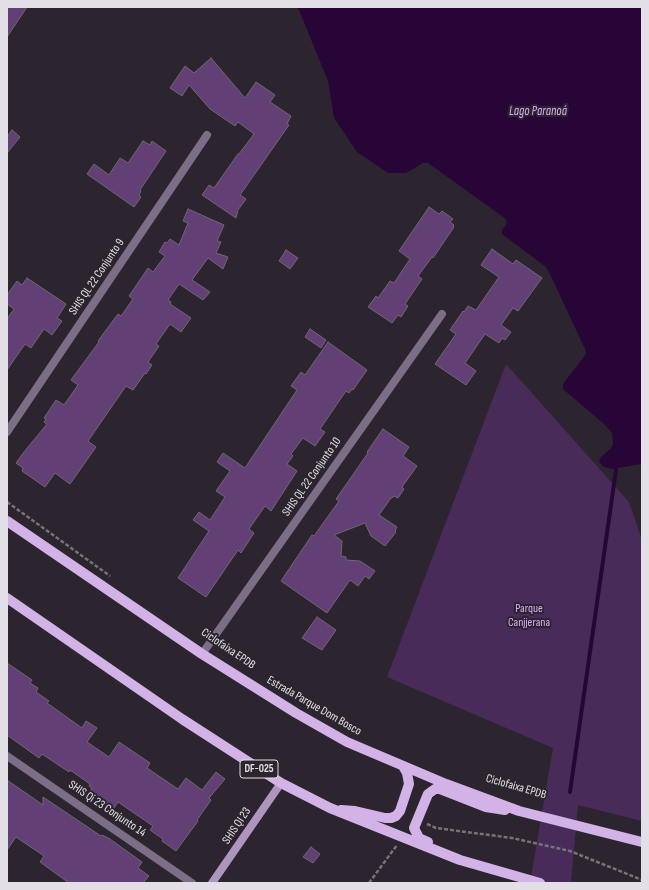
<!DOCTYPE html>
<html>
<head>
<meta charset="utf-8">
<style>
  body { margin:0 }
  #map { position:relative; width:649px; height:890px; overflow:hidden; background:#2c252f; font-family:"Sofia Sans Condensed",sans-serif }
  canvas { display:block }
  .frame { position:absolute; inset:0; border:8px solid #e3dfe6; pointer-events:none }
</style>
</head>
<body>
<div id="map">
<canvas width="649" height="890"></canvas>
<div class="frame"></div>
</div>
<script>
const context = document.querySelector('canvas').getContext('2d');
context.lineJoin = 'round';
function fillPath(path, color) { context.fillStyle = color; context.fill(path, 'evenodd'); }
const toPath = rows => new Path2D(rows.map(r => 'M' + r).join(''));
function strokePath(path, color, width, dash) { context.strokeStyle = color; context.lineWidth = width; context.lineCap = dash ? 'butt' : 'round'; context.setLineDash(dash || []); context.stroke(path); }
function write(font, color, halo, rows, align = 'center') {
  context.font = font + ' "Sofia Sans Condensed",sans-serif'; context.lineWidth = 4; context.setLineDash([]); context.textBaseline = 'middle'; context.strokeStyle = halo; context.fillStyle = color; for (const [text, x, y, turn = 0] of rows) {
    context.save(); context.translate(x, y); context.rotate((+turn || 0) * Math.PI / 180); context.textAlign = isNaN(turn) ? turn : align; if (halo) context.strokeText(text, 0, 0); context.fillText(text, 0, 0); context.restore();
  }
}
const green = toPath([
  [506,364,629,502,642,540,642,821,578,805,571,883,530,883,553,748,387,677]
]);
const water = toPath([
  [296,7,642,7,642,464,612,469,604,467,599,462,600,458,611,448,613,444,612,433,604,424,563,389,563,384,586,354,585,349,550,274,546,267,502,234,502,230,507,223,506,219,428,163,423,163,406,173,388,173,357,152,334,118,328,81,299,10]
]);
const stream = toPath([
  [570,792,617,463]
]);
const building = toPath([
  [7,7,27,7,7,37,7,7],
  [211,58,245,98,256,82,275,95,270,102,291,116,287,124,289,125,240,195,246,199,238,210,236,218,202,195,209,185,214,188,238,154,239,154,254,134,238,122,235,126,210,109,189,85,182,96,170,88,185,66,194,73,211,58],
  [12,130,20,137,7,153,7,137,12,130],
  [143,141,150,145,152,141,166,151,140,190,141,191,139,195,141,197,134,207,87,174,94,164,109,175,120,158,128,163,143,141],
  [429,207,439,214,442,211,453,219,450,222,454,225,453,226,454,227,433,258,432,257,418,276,422,279,405,304,408,306,401,317,398,315,392,323,368,307,376,296,378,298,390,281,394,283,410,259,399,251,429,207],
  [188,209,224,225,217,241,221,242,216,253,228,257,223,269,208,258,192,280,210,292,203,300,179,284,168,300,171,302,170,304,191,318,181,332,170,324,156,344,159,346,148,362,152,365,146,374,145,373,133,390,126,386,88,441,89,442,96,447,70,484,55,473,45,487,22,471,23,468,16,463,24,452,47,424,44,422,46,419,44,418,56,400,64,405,78,385,71,380,99,342,98,341,118,314,121,316,133,299,129,296,144,274,148,268,153,272,165,256,159,252,165,242,167,243,170,239,179,245,188,223,183,221,188,209],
  [492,249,513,264,516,260,542,278,518,311,513,308,501,325,511,332,505,340,502,338,499,343,485,334,465,363,476,371,466,385,435,364,456,334,450,330,463,311,464,312,468,306,476,310,499,277,481,265,492,249],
  [286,250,298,258,290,269,279,261,286,250],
  [27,278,66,304,57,318,62,321,52,335,44,329,31,348,25,344,7,370,7,319,14,309,7,304,7,295,17,281,22,285,27,278],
  [310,329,326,340,321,348,305,337,310,329],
  [328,342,367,370,353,390,352,389,349,393,346,391,320,429,325,432,315,446,303,438,291,454,293,456,287,464,297,471,271,511,265,506,249,529,254,533,241,553,238,550,206,597,178,578,209,531,193,520,199,512,210,520,225,497,216,491,230,471,217,462,223,453,245,468,297,390,291,386,301,372,305,375,328,342],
  [383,429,409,447,403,456,417,466,402,487,404,489,398,498,394,496,392,498,391,498,379,515,397,527,395,531,396,532,385,546,371,536,365,523,334,535,342,541,341,556,346,557,346,560,360,561,375,571,369,579,365,576,358,586,350,580,327,613,281,581,312,535,314,536,339,501,336,499,368,453,367,452,383,429],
  [317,617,336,630,322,650,302,638,317,617],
  [7,663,32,680,30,683,38,688,36,692,49,701,47,703,82,728,86,721,97,728,87,742,109,757,119,742,150,763,147,768,178,789,186,778,202,790,216,772,225,779,209,798,211,800,197,820,198,821,176,851,162,841,163,839,150,830,153,826,118,802,114,808,91,794,92,792,90,791,92,788,89,786,90,784,70,770,69,772,42,754,39,758,7,735,7,663],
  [7,780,43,805,43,797,101,836,102,835,110,839,142,862,138,868,149,876,143,883,69,883,40,862,44,856,16,837,7,850,7,780],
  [311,847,320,854,313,863,303,857,311,847]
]);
const path = toPath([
  [7,502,110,576],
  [427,824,436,828,512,838,570,851,642,880],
  [369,883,397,845]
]);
const street = toPath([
  [7,432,207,135],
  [202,654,442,314],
  [7,756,192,883]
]);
const secondary = toPath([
  [212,883,281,783]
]);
const primary = toPath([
  [7,521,202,654,296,713,347,742,446,784,519,811,642,842],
  [7,598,182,719,281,783,330,808,460,860,540,883],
  [341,810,355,811,385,818,391,818,396,816,400,811,409,784,407,773,403,766],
  [428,842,419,838,414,828,428,794,435,789,440,789,486,807,505,810]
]);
const shields = [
  [259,769,38]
];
const shieldNames = [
  ["DF-025",259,769]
];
const streetNames = [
  ["SHIS QL 22 Conjunto 9",97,277,-56],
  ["SHIS QL 22 Conjunto 10",312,477,-55],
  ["Ciclofaixa EPDB",228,649,34],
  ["Estrada Parque Dom Bosco",314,706,30],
  ["Ciclofaixa EPDB",516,787,16],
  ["SHIS Qi 23 Conjunto 14",107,809,34],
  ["SHIS QI 23",237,826,-56]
];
const parkNames = [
  ["Parque",529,609],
  ["Canjjerana",529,623]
];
const waterNames = [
  ["Lago Paranoá",538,112]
];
fillPath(green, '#492b5a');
fillPath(water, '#270537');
strokePath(stream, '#270537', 4);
fillPath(building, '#624075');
strokePath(building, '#6e6773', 1);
strokePath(path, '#78727b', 2.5, [4, 2]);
strokePath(street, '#7d6e87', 8);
strokePath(secondary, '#ad95bd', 8);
strokePath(primary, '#d3b3e7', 10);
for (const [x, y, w] of shields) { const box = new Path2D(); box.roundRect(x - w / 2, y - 9, w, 18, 3); context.fillStyle = '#2c252f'; context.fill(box); strokePath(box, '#e3dfe6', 1); }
write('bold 11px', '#e3dfe6', null, shieldNames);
write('12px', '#e3dfe6', '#2c252f', streetNames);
write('12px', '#deabfd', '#2c252f', parkNames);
write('italic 13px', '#dca9fb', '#2c252f', waterNames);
</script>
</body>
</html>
